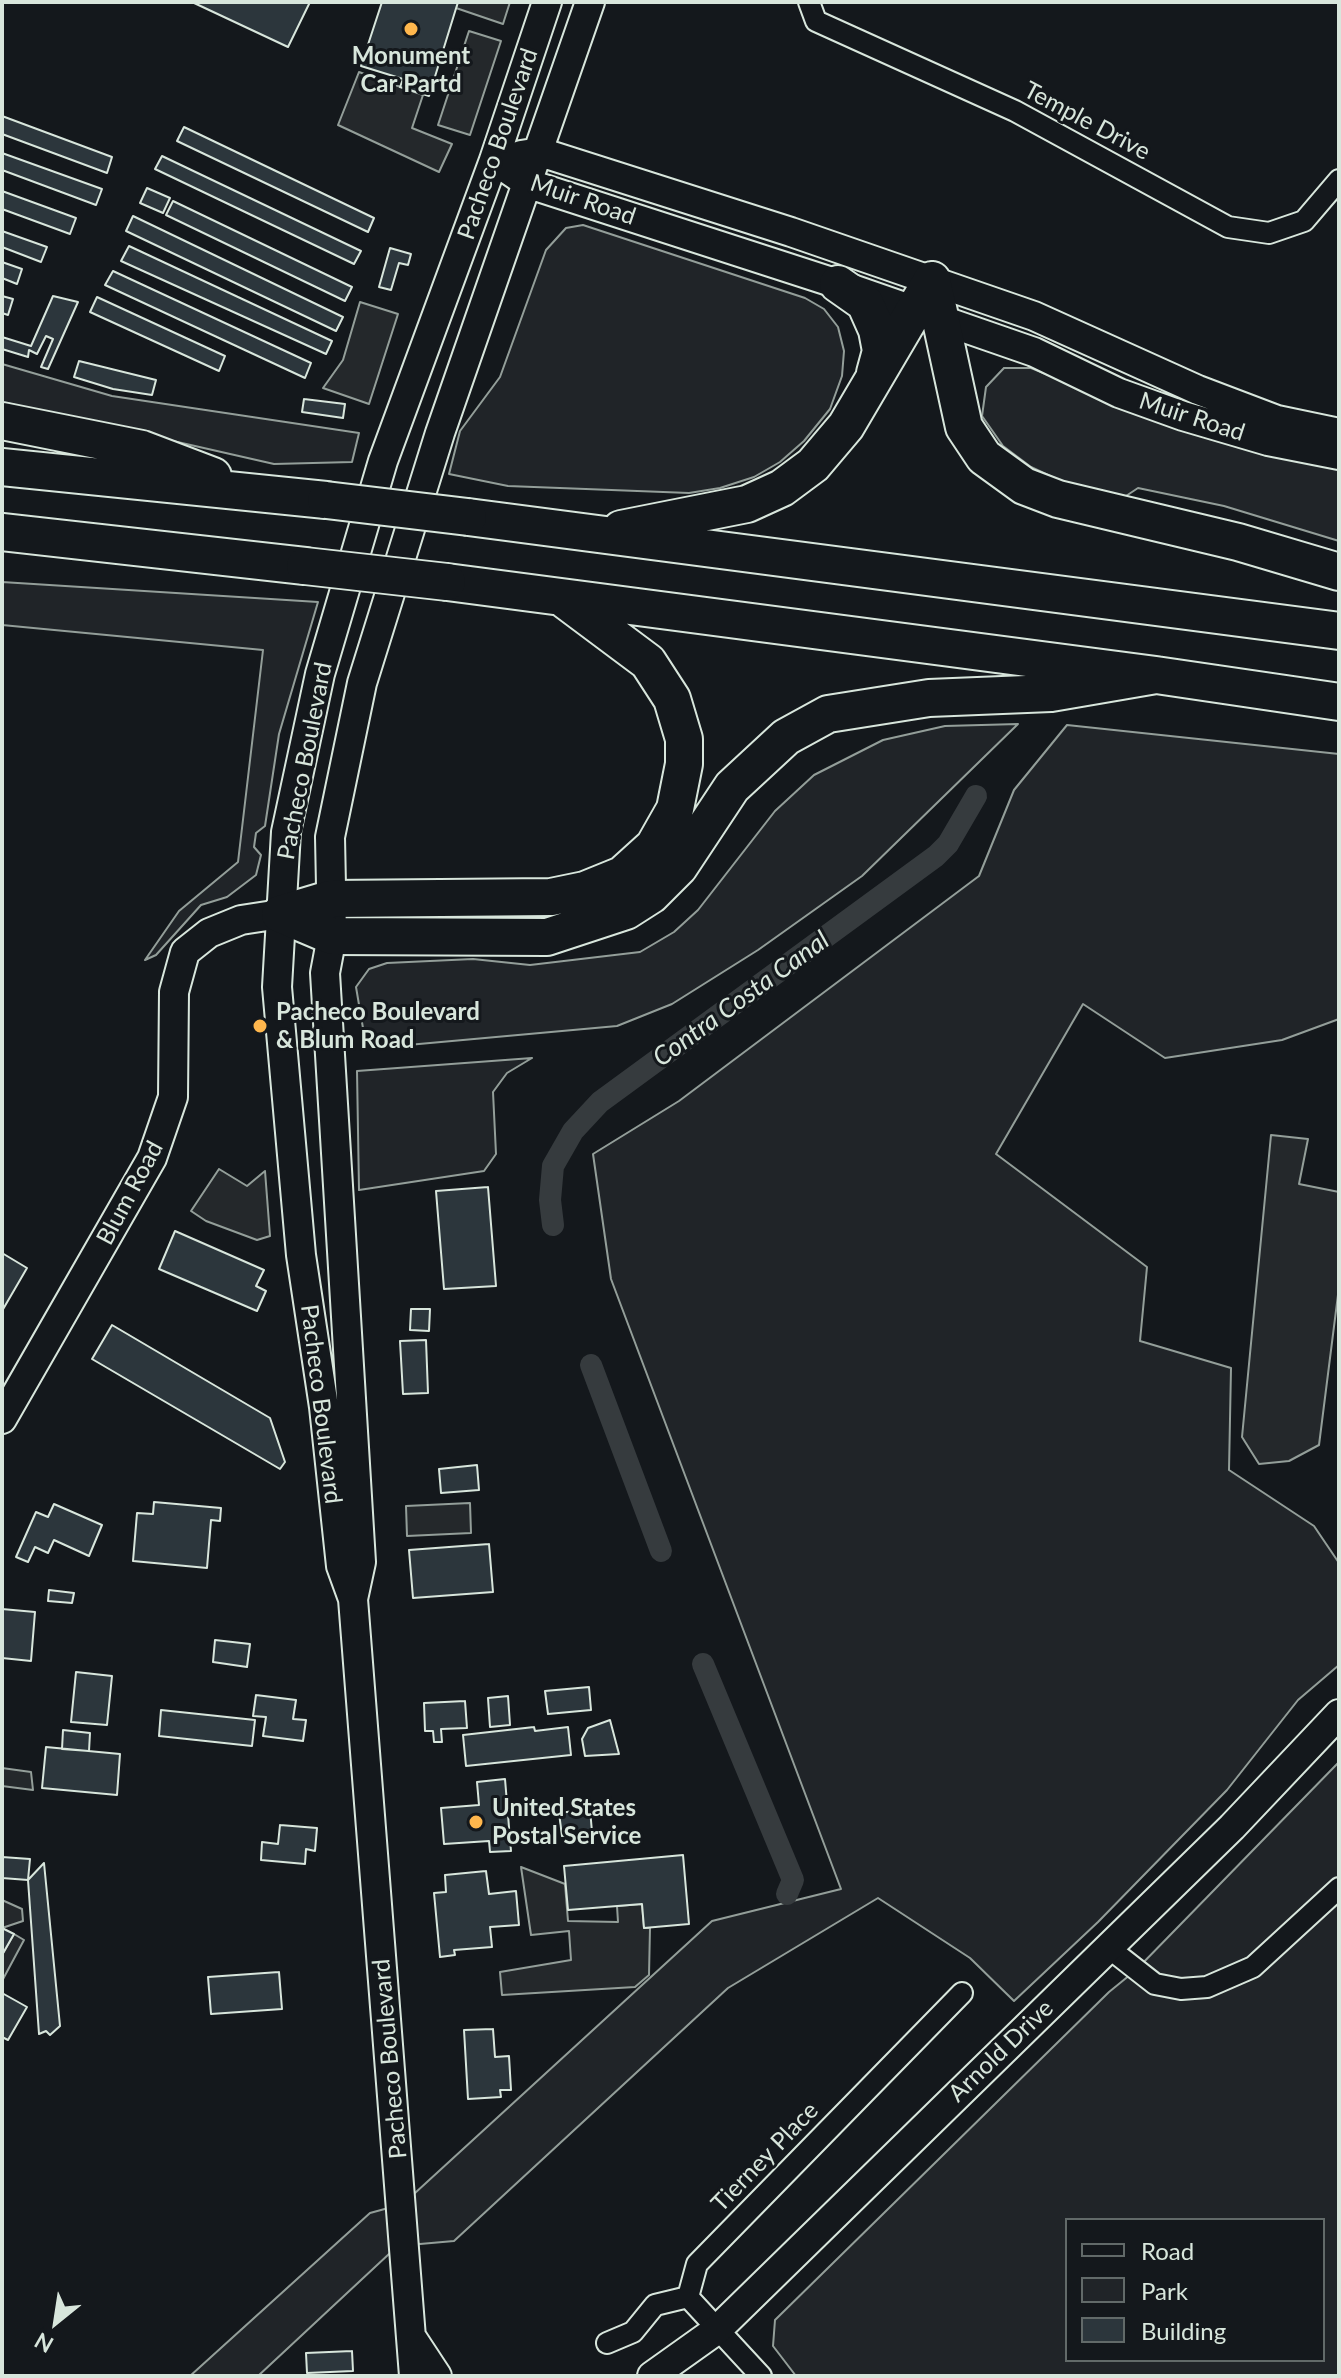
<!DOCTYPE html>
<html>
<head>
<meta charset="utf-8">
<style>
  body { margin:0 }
  #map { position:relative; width:1341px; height:2378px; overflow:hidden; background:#14181c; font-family:Lato,sans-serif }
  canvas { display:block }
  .frame { position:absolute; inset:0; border:4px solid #d8e6dc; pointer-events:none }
  .legend { position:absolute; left:1065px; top:2218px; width:260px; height:144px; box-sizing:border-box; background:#14181c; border:2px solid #626a69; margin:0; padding:10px 14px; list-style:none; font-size:24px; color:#d8e6dc }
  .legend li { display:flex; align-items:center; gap:16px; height:40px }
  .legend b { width:40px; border:2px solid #626a69 }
  .north { position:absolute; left:16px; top:2282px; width:80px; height:80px; -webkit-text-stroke:6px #14181c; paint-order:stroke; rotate:210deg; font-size:22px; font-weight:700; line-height:32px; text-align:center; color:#d8e6dc }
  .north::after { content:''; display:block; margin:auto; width:28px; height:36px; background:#d8e6dc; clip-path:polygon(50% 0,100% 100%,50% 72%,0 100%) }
</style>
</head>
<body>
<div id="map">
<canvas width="1341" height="2378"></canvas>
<div class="frame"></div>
<ul class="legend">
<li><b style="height:10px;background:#14181c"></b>Road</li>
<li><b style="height:22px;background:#202428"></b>Park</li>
<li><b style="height:22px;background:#2c363c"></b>Building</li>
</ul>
<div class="north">N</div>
</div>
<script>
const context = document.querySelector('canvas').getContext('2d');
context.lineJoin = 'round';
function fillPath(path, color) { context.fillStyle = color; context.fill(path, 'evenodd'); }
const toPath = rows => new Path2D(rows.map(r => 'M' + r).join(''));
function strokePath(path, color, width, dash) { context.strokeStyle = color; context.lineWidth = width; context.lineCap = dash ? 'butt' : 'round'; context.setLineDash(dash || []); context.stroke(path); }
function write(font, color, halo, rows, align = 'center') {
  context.font = font + ' Lato,sans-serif'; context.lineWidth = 6; context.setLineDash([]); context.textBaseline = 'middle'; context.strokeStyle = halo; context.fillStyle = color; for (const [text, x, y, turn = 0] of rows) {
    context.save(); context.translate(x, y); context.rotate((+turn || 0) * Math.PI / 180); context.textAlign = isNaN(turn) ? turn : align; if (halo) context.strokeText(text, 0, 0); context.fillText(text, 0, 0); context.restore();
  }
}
const green = toPath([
  [583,225,805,298,824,309,838,327,844,351,842,376,830,409,804,441,780,462,754,477,720,488,689,493,508,486,449,474,460,431,500,377,546,250,566,228,583,225],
  [2,364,112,396,359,433,352,462,274,464,2,402,2,364],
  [1004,368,1031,368,1162,421,1265,455,1339,467,1339,541,1224,506,1138,488,1123,498,1063,482,1031,467,1003,446,982,416,986,387,1004,368],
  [2,582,318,602,279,734,265,826,256,833,254,847,261,855,256,875,227,897,201,905,156,955,145,960,179,911,238,862,263,650,2,625,2,582],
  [1018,724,862,876,758,950,672,1004,617,1026,375,1048,364,1034,356,987,369,969,387,963,473,959,530,965,640,952,674,932,698,910,775,811,814,775,883,740,945,726,1018,724],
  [1067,725,1339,754,1339,1019,1282,1040,1165,1058,1083,1004,996,1154,1147,1267,1140,1341,1231,1368,1229,1470,1314,1526,1339,1563,1339,1665,1298,1700,1227,1790,1098,1922,1014,2001,970,1958,878,1898,728,1988,454,2241,420,2244,404,2240,258,2376,190,2376,370,2213,403,2204,712,1921,841,1889,611,1279,593,1154,679,1101,979,876,1014,790,1067,725],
  [532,1058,507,1073,493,1092,496,1154,484,1171,359,1190,357,1071,532,1058],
  [1339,1762,1339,2376,796,2376,773,2346,775,2320,1109,1992,1136,1970,1339,1762],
  [1067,2220,1323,2220,1323,2360,1067,2360,1067,2220]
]);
const parking = toPath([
  [458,2,510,2,503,24,456,8,458,2],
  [469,31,501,41,470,135,438,125,469,31],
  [359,72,423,95,412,128,452,144,439,172,338,125,359,72],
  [360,302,398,314,369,404,323,388,343,360,360,302],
  [1271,1135,1308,1139,1299,1184,1339,1192,1339,1287,1319,1445,1289,1461,1259,1464,1242,1437,1271,1135],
  [219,1169,247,1186,265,1171,270,1236,257,1240,206,1221,191,1211,219,1169],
  [470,1503,471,1533,407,1536,406,1506,470,1503],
  [2,1768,31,1772,33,1790,2,1786,2,1768],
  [521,1867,565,1884,568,1921,618,1922,617,1906,642,1904,644,1928,650,1928,649,1975,635,1987,502,1995,500,1972,571,1960,569,1931,531,1935,521,1867],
  [2,1900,22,1909,23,1921,2,1928,2,1900],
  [14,1934,24,1940,2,1981,2,1955,14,1934]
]);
const canal = toPath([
  [553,1225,550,1200,553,1166,573,1131,600,1102,936,856,948,844,976,796],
  [591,1365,661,1551],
  [703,1664,793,1880,787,1894]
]);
const building = toPath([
  [192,2,310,2,288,47,192,2],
  [382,2,458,2,429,96,400,87,403,79,361,66,382,2],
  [2,116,112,157,107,173,2,134,2,116],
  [184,127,374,218,368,232,177,141,184,127],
  [2,153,102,189,96,205,2,170,2,153],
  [162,156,361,251,354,264,155,169,162,156],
  [147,188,170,198,163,213,140,203,147,188],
  [2,191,76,218,70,234,2,209,2,191],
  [173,201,352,287,345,301,166,215,173,201],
  [133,216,343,317,336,331,126,231,133,216],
  [2,231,47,247,41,262,2,247,2,231],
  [129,246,332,341,326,354,121,261,129,246],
  [390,248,411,254,408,265,399,263,391,290,379,287,390,248],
  [2,262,22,269,17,284,2,278,2,262],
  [113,271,311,363,305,378,105,285,113,271],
  [2,296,13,299,8,315,2,313,2,296],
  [53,296,78,302,48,369,41,367,53,339,46,336,37,354,29,350,28,357,2,349,2,337,31,346,53,296],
  [97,297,225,356,219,371,90,312,97,297],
  [79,361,156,380,152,395,113,389,74,377,79,361],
  [304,399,345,404,343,418,302,412,304,399],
  [488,1187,496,1286,444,1289,436,1191,488,1187],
  [175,1231,264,1270,256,1286,266,1291,257,1311,159,1269,175,1231],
  [2,1253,27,1268,2,1311,2,1253],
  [411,1309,430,1309,429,1331,410,1330,411,1309],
  [112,1325,270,1418,285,1462,280,1469,92,1359,112,1325],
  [426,1340,428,1393,403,1394,400,1341,426,1340],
  [477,1465,479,1490,441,1493,439,1469,477,1465],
  [154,1502,221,1508,220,1521,211,1520,207,1568,133,1561,137,1513,153,1514,154,1502],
  [54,1504,102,1525,89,1556,54,1540,48,1553,35,1547,28,1562,16,1557,36,1512,48,1517,54,1504],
  [489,1544,493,1592,413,1598,409,1550,489,1544],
  [49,1590,74,1593,72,1603,48,1601,49,1590],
  [2,1609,35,1612,31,1661,2,1658,2,1609],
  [215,1640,250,1644,247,1667,213,1662,215,1640],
  [76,1672,112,1676,107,1725,71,1722,76,1672],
  [589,1687,591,1710,548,1714,545,1691,589,1687],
  [256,1695,296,1700,293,1719,306,1720,303,1741,263,1736,266,1717,253,1716,256,1695],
  [508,1696,510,1725,490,1727,488,1698,508,1696],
  [465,1701,467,1728,441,1729,442,1742,434,1742,433,1731,425,1731,424,1703,465,1701],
  [161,1710,255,1720,252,1746,159,1736,161,1710],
  [610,1720,619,1754,585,1756,582,1739,588,1728,610,1720],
  [534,1727,535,1731,568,1727,571,1755,466,1766,463,1735,534,1727],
  [63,1730,90,1733,89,1751,62,1749,63,1730],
  [46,1747,120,1754,117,1795,42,1788,46,1747],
  [505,1779,511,1851,490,1852,489,1841,444,1844,441,1808,479,1805,477,1782,505,1779],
  [590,1809,592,1832,562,1836,559,1813,590,1809],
  [280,1825,317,1828,315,1851,306,1849,305,1864,261,1860,262,1842,278,1844,280,1825],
  [683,1855,689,1924,644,1928,642,1904,568,1910,564,1866,683,1855],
  [2,1857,30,1859,28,1880,2,1878,2,1857],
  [44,1863,60,2026,50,2035,46,2031,39,2034,28,1880,44,1863],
  [486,1871,489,1894,516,1891,519,1925,490,1927,492,1947,454,1950,455,1955,440,1957,434,1893,446,1892,445,1875,486,1871],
  [2,1928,14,1934,2,1955,2,1928],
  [279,1972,282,2009,211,2014,208,1977,279,1972],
  [2,1993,27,2007,8,2040,2,2037,2,1993],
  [493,2029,495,2057,509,2056,511,2090,500,2090,501,2097,468,2099,464,2030,493,2029],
  [352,2351,353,2371,307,2373,306,2353,352,2351]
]);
const street = toPath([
  [809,2,816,21,1015,111,1228,227,1269,233,1304,221,1339,180],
  [1109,1948,1155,1984,1181,1989,1207,1987,1253,1967,1339,1888],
  [688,2297,761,2376],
  [607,2343,633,2332,655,2305,688,2297,697,2264,962,1993]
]);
const secondary = toPath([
  [521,155,540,152,791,232,1034,316,1198,390,1277,420,1339,433],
  [494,160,529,184,838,284,1034,352,1119,393,1183,416,1268,441,1339,455],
  [2,1419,152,1158,173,1097,174,992,185,952,209,933,241,920,280,914],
  [353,1599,341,1566,324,1407,301,1255,277,987,286,832,320,674,383,461,494,160,547,2],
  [412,2338,437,2376],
  [414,2376,353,1599,361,1562,325,973,332,936,330,837,362,683,440,433,590,2],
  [652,2376,718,2329,1232,1827,1339,1714]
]);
const highway = toPath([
  [932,280,964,427,984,457,1024,486,1058,499,1238,542,1339,572],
  [838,284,865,303,877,330,881,351,875,373],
  [2,421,142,449,213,476],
  [2,467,326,500],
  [468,517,1339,631],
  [621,529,747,504,782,488,813,465,846,426,932,280],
  [2,532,305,566],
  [447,582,1156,675,1339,702],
  [280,914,332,936,547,937,626,911,651,895,679,867,732,787,786,737,828,714,929,698,1051,693,1156,675],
  [280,914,330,899,551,897,585,890,622,875,654,846,675,809,684,764,684,739,672,699,648,662,565,600]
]);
const highwayBridge = toPath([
  [326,500,468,517],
  [305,566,447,582]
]);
const markers = [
  [411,29,8,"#ffb74d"],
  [260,1026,8,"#ffb74d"],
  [476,1822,8,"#ffb74d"]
];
const poiNames = [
  ["Monument",411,56,"center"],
  ["Car Partd",411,84,"center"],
  ["Pacheco Boulevard",276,1012],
  ["& Blum Road",276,1040],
  ["United States",492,1808],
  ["Postal Service",492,1836]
];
const streetNames = [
  ["Temple Drive",1087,121,28],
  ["Pacheco Boulevard",498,144,-71],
  ["Muir Road",583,200,19],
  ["Muir Road",1192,417,18],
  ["Pacheco Boulevard",305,761,-79],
  ["Blum Road",130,1193,-62],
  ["Pacheco Boulevard",321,1404,83],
  ["Arnold Drive",1001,2051,-44],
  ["Pacheco Boulevard",390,2059,-95],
  ["Tierney Place",765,2157,-46]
];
const waterNames = [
  ["Contra Costa Canal",741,999,-36]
];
fillPath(green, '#202428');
strokePath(green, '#939e99', 2);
fillPath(parking, '#24282b');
strokePath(parking, '#939e99', 2);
strokePath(canal, '#363b3e', 22);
fillPath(building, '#2c363c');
strokePath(building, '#d8e6dc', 2);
strokePath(street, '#d8e6dc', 24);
strokePath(secondary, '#d8e6dc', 32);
strokePath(highway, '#d8e6dc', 40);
strokePath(street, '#14181c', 20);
strokePath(secondary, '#14181c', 28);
strokePath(highway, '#14181c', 36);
strokePath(highwayBridge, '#d8e6dc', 40, []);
strokePath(highwayBridge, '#14181c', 36);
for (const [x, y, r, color] of markers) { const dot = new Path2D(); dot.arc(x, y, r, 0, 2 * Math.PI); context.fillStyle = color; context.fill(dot); strokePath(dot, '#14181c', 3); }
write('bold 24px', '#d8e6dc', '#14181c', poiNames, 'left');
write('24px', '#d8e6dc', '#14181c', streetNames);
write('italic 26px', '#d8e6dc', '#14181c', waterNames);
</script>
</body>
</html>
